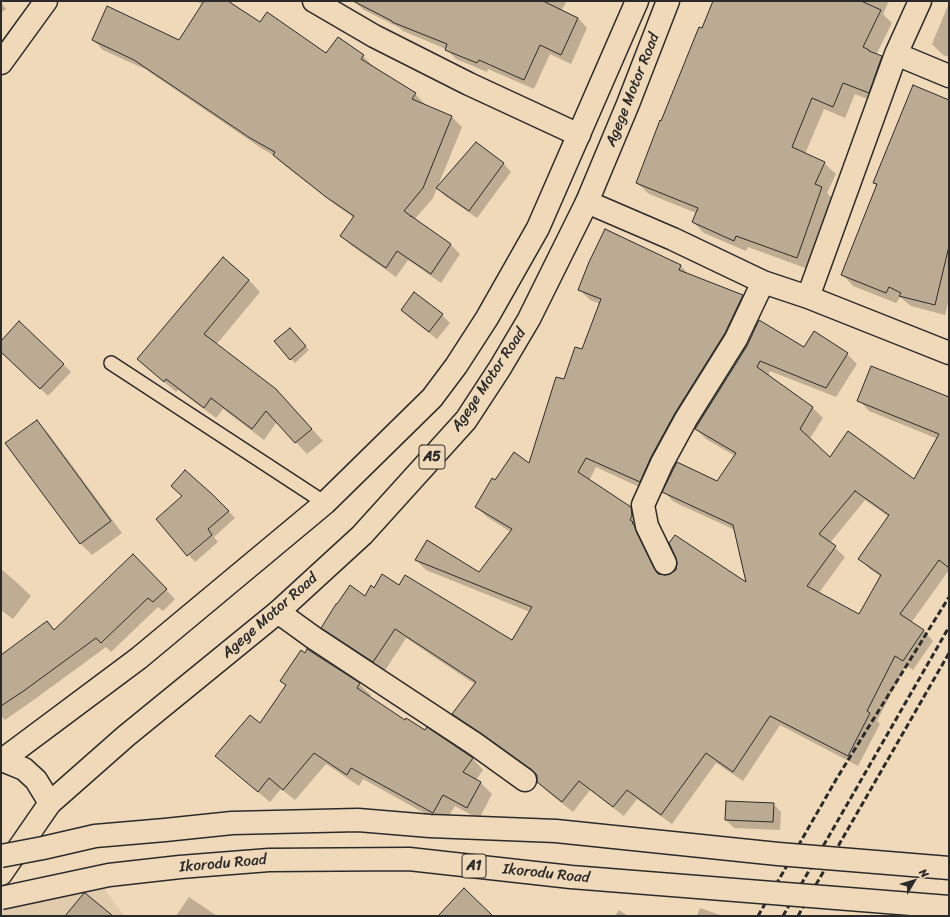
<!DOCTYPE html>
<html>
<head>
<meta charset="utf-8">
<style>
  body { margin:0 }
  #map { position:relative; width:950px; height:917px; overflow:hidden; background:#efd9b8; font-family:Sriracha,sans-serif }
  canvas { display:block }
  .frame { position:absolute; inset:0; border:2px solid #2b2b2b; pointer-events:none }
  .north { position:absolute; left:894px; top:861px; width:40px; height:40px; -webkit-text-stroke:3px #efd9b8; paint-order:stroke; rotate:52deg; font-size:11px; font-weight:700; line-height:16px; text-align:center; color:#2b2b2b }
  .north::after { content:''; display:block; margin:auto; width:14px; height:18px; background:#2b2b2b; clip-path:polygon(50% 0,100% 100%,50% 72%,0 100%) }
</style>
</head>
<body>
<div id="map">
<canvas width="950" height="917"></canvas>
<div class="frame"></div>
<div class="north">N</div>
</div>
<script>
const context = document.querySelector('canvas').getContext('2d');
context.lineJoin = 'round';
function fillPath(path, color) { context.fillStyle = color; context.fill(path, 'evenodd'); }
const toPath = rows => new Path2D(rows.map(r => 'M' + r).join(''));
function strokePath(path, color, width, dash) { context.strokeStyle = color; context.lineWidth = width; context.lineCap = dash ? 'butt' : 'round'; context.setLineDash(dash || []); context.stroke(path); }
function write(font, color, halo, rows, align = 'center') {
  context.font = font + ' Sriracha,sans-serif'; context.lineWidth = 3.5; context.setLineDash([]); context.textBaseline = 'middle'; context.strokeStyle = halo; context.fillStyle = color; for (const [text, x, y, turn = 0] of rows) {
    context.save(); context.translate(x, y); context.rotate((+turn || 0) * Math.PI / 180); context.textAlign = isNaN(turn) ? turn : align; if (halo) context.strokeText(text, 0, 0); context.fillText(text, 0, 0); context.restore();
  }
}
const built = toPath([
  [103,887,124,916,1,916,1,906]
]);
const shadow = toPath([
  [196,1,203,1,202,4],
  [205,1,226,1,260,24,326,55,363,56,373,66,372,67,415,94,425,104,424,105,452,117,462,127,433,198,414,220,451,245,460,254,441,283,408,260,396,277,352,246,342,236,354,218,337,206,284,165,275,156,261,148,145,69,103,50,93,40,180,41],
  [354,1,567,1,561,11,578,18,587,28,571,64,550,54,534,89,488,69,487,72,456,59,446,49,403,31,400,28,364,10],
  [714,1,889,1,883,14,892,23,876,55,881,57,893,69,880,104,855,94,845,118,824,109,805,154,824,163,836,174,827,193,833,199,808,269,748,247,746,251,704,233,693,222,696,213,649,194,637,183],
  [1,3,6,9,1,13],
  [949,3,949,57,943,55,932,44],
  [949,101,949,299,945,315,911,306,900,297,896,303,853,286,843,275,877,186,874,183],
  [476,143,504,164,511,172,477,218,445,196,437,188],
  [605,230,681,266,690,276,742,296,752,306,650,492,596,467,589,481,630,507,641,518,646,543,662,576,747,584,735,530,674,502,664,492,718,482,735,456,706,439,696,429,747,346,805,348,847,354,857,364,836,397,770,371,768,376,813,408,823,418,809,440,830,459,915,480,938,439,869,411,859,400,949,402,949,570,911,623,923,630,933,641,913,670,906,665,877,721,880,724,858,766,780,725,743,781,716,763,672,824,637,799,624,816,590,790,573,812,548,792,538,782,538,775,494,744,464,724,454,714,476,685,406,638,384,672,332,638,322,628,375,589,400,586,512,642,530,612,426,570,416,560,479,574,511,532,487,517,477,507,495,481,529,464,565,381,582,351,600,304,590,300,580,290],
  [740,300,742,300,724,338,722,337],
  [865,500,889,517,859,558,870,569,881,577,859,615,819,593,845,557,830,543],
  [249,280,260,292,216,345,276,390,323,441,307,454,277,422,264,440,223,409,216,418,178,390,176,392,150,370,139,359],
  [402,310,442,315,450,323,437,339,410,318],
  [293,333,309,350,295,363,291,359],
  [1,342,63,364,71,372,48,396,1,350],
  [36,421,48,433,122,533,92,555,80,543],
  [212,494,235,518,214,537,218,542,195,562,157,519],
  [133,556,175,599,163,611,158,607,111,652,106,647,35,699,5,720,1,716,1,656,47,622,55,630],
  [1,569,15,581,31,596,13,619,1,610],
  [281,680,359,684,371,695,370,697,405,721,472,758,483,770,476,780,481,783,492,794,479,819,455,806,444,824,363,779,359,786,326,764,295,800,281,789,270,802,228,767,217,756,261,725,286,686],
  [773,804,781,812,780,830,734,828,726,820],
  [189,897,217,916,176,916],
  [700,908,723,916,697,916],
  [619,910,628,916,615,916]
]);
const building = toPath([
  [204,1,228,1,260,22,267,12,326,53,338,37,364,55,361,59,416,93,412,99,452,116,423,188,404,211,411,216,411,217,411,216,451,244,431,274,397,251,386,268,340,236,354,216,326,197,273,155,275,152,250,138,134,60,92,40,107,6,179,40,204,1],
  [353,1,543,1,578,18,561,55,540,45,524,80,479,60,477,63,445,50,447,44,392,22,392,21,353,1],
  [713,1,861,1,881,10,863,47,869,50,869,51,882,56,869,93,843,83,833,107,812,98,792,147,825,162,815,184,822,187,797,258,736,236,734,241,692,222,698,208,636,183,660,120,661,121,699,27,702,28,713,1],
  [913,85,949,100,949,246,935,305,899,296,901,293,889,287,886,293,841,275,877,184,873,183,913,85],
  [476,142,504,163,469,211,436,188,476,142],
  [605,229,681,265,679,270,743,295,725,333,675,413,651,457,640,482,586,458,578,472,631,507,632,516,630,520,633,522,632,523,634,525,636,531,654,568,658,574,665,575,670,574,676,570,677,563,676,558,669,543,675,535,746,582,733,525,662,492,677,462,717,481,736,453,695,429,747,346,759,320,804,347,814,331,848,353,826,388,760,361,757,367,813,407,800,429,830,457,848,431,914,479,939,434,857,401,871,366,949,397,949,568,939,560,900,614,924,630,903,661,895,656,867,711,870,713,848,756,770,716,733,772,706,753,661,815,627,790,613,807,579,781,562,802,537,782,537,775,532,770,482,734,452,714,476,682,395,629,373,662,321,628,336,604,337,604,350,585,365,596,371,585,374,588,382,574,399,585,405,575,512,640,532,607,415,560,427,540,479,572,512,529,475,507,492,478,495,480,514,452,529,463,556,377,564,379,575,347,582,349,601,299,578,290,589,262,605,229],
  [855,491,889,515,858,559,881,575,859,614,807,586,836,546,819,534,855,491],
  [223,257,249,280,204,334,276,389,312,429,295,443,266,411,252,429,211,398,204,408,166,379,164,382,137,359,223,257],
  [414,292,443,314,429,332,401,310,414,292],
  [19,321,64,364,40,389,1,352,1,341,19,321],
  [290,328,306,346,290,360,274,341,290,328],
  [37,420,111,521,80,544,5,443,37,420],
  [185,470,212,494,229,511,208,529,212,535,187,556,156,519,182,496,171,486,185,470],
  [133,554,167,589,153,602,148,598,101,643,96,638,25,690,1,706,1,655,47,621,54,630,133,554],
  [307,649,360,683,357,688,405,720,406,718,425,730,427,727,473,758,463,772,481,782,467,808,443,795,433,813,351,768,347,775,314,753,283,790,269,778,258,792,215,756,250,715,260,723,286,685,280,681,301,650,305,653,307,649],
  [726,801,774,803,773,822,725,820,726,801],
  [464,888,493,916,438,916,464,888],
  [84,893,85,893,113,916,65,916,84,893]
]);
const lane = toPath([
  [111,363,325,503]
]);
const street = toPath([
  [314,1,374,36,469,84,579,135],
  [896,54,949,76],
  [1,63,46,1],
  [587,202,673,239,763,282,808,297,949,353],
  [808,297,896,54,920,1],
  [665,563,647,526,643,505,662,463,686,419,736,339,763,282],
  [278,612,314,638,475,744,525,780]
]);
const primary = toPath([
  [1,874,50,803]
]);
const highway = toPath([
  [2,760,24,769,36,780,50,803,126,736,278,612,362,535,466,420,500,368,529,319,587,202,628,104,668,1],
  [1,761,139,658,325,503,432,398,456,366,487,318,538,228,637,1]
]);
const rail = toPath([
  [758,916,837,778,949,597],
  [783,916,949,627],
  [798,916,949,653]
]);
const highwayBridge = toPath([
  [1,856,43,848,95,836,165,830,232,823,358,820,430,826,556,831,778,854,949,868],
  [1,898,109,875,180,867,269,860,409,859,571,877,949,907]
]);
const shields = [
  [432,457,26],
  [474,866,24]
];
const shieldNames = [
  ["A5",432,457],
  ["A1",474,866]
];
const streetNames = [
  ["Agege Motor Road",633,90,-68],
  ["Agege Motor Road",489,380,-56],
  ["Agege Motor Road",270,616,-41],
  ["Ikorodu Road",223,864,-5],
  ["Ikorodu Road",546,874,6]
];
fillPath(built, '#e0cbad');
fillPath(shadow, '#0003');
fillPath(building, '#bcab93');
strokePath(building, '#2b2b2b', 1);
strokePath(lane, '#2b2b2b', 16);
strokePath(street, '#2b2b2b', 25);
strokePath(primary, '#2b2b2b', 25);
strokePath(highway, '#2b2b2b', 25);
strokePath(lane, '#efd9b8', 13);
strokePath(street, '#efd9b8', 22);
strokePath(primary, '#efd9b8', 22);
strokePath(highway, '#efd9b8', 22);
strokePath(rail, '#2b2b2b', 3, [6, 3]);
strokePath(highwayBridge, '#2b2b2b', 25, []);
strokePath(highwayBridge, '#efd9b8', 22);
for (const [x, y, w] of shields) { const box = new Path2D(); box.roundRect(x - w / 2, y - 12, w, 24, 3); context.fillStyle = '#efd9b8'; context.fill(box); strokePath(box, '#2b2b2b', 1); }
write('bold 14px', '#2b2b2b', null, shieldNames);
write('15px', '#2b2b2b', '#efd9b8', streetNames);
</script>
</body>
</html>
